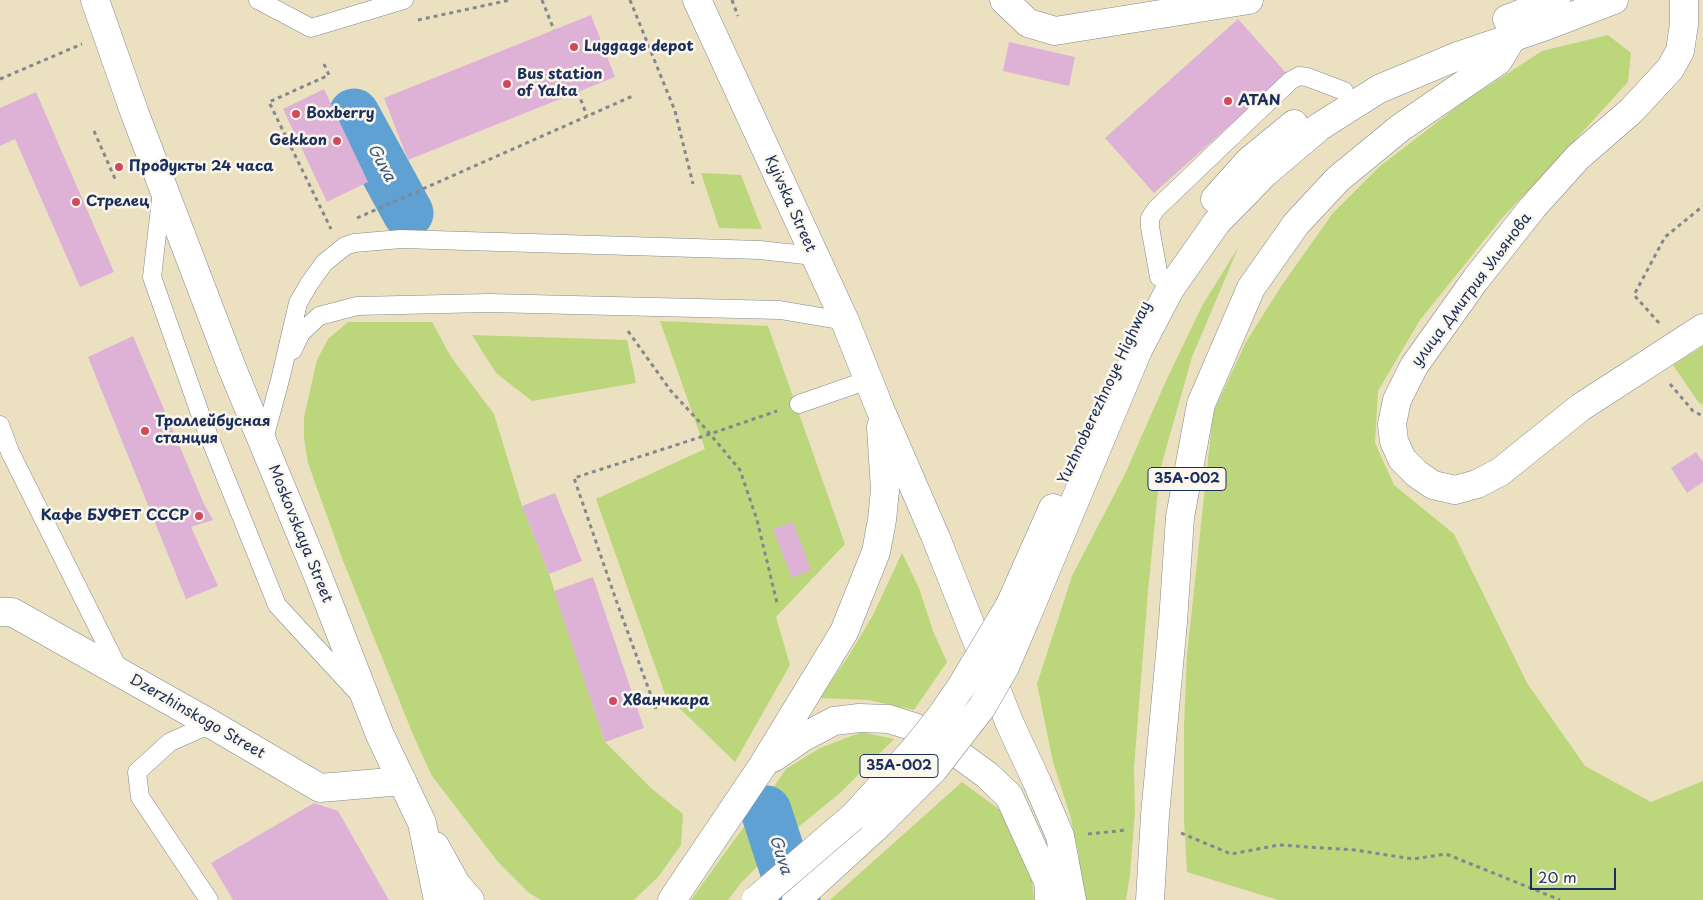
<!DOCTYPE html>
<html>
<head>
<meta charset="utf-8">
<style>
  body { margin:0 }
  #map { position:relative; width:1703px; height:900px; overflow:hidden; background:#ebe1c0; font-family:"Playpen Sans",sans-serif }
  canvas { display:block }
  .scale { position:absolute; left:1530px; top:868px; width:86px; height:22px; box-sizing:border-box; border:2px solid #1b2f5e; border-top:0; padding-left:6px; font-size:15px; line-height:18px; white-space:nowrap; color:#1b2f5e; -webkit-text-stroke:4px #fbf7ec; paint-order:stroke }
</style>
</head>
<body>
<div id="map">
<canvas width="1703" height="900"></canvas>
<div class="scale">20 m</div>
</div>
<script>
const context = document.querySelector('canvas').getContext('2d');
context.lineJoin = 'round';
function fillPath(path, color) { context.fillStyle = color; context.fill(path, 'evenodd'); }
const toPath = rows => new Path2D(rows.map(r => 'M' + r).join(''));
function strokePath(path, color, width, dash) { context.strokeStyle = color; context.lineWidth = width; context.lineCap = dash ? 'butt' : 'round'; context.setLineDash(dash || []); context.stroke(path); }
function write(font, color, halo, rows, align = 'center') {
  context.font = font + ' "Playpen Sans",sans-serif'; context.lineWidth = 5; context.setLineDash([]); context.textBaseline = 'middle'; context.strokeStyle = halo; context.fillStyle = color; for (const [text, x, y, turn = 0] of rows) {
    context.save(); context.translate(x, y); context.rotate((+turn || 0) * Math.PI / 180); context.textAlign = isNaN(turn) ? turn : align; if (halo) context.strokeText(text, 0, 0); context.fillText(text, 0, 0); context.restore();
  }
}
const green = toPath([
  [1608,35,1631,53,1628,82,1546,172,1502,218,1420,320,1378,391,1375,443,1394,485,1454,534,1527,683,1585,766,1651,802,1703,781,1703,900,1278,900,1187,872,1184,819,1184,725,1187,655,1213,413,1246,342,1282,285,1333,213,1379,167,1462,103,1542,51],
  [701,173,741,175,762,229,719,228],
  [1239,246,1192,357,1160,470,1148,591,1134,768,1135,812,1130,874,1126,900,1072,900,1079,856,1070,815,1053,762,1037,684,1072,576,1125,474,1165,383,1202,306],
  [660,321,768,326,845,544,776,617,790,665,735,762,665,694,596,499,705,449],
  [348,322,432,322,451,357,494,414,522,506,549,574,605,742,652,789,683,814,681,845,659,876,634,900,541,900,529,893,498,862,432,776,414,737,342,558,308,463,304,438,304,417,317,360,328,339],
  [472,335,627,340,636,383,532,401,496,373],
  [1703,346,1703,405,1699,403,1673,365],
  [902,553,919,588,933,631,947,662,914,710,868,700,819,698,848,657,873,615],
  [862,732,894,739,839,794,787,836,740,884,728,900,691,900,737,836,761,806,786,769,820,748],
  [962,782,1000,810,1022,837,1032,880,1034,900,830,900]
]);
const river = toPath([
  [354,114,408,213],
  [766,811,795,900]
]);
const building = toPath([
  [591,15,615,77,408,160,384,98],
  [1238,19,1287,74,1154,193,1105,138],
  [1009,42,1075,57,1069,86,1003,71],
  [324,89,368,182,327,202,283,109],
  [36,92,114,272,80,287,15,139,0,146,0,108],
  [133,336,204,504,213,520,191,527,218,586,186,599,88,357],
  [1696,452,1703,462,1703,482,1687,493,1671,468],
  [555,493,582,561,549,574,522,506],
  [793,522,811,570,792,578,773,529],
  [593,577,644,728,605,742,554,591],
  [314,803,338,811,389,900,233,900,211,863]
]);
const path = toPath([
  [542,0,554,30],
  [630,0,675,111,693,184],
  [732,0,738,16],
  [418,20,510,0],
  [324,64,329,75,269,102,331,229],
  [0,79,82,44],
  [578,92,587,116],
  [94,131,116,181],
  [357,218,635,95],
  [1659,323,1634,295,1665,237,1703,206],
  [628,331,671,391,705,428,740,470,757,520,777,603],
  [1670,384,1693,411,1703,416],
  [656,709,616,600,574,478,710,434,777,411],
  [1181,833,1231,854,1279,845,1355,850,1413,859,1446,854,1560,900],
  [1088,834,1127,830]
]);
const service = toPath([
  [258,0,311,28,404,0],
  [162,191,152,277,202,419,277,605,358,693],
  [1159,277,1150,227,1150,218,1156,209,1290,81,1299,76,1307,77,1344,91],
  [293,350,301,333,319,316,357,306,489,303,780,310,845,321],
  [799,404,868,380],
  [0,425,10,452,120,672],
  [263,443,281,376,298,303,309,284,324,263,345,246,354,243,401,239,760,250,814,256],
  [209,900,140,797,137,772,170,742,211,724]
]);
const minor = toPath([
  [1004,0,1028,23,1055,31,1249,0]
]);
const tertiary = toPath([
  [1684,0,1684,24,1680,51,1670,69,1631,111,1578,157,1533,207,1476,279,1414,366,1397,400,1392,424,1394,441,1402,459,1417,474,1433,485,1455,490,1477,484,1500,472,1581,407,1703,328],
  [0,612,12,612,211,724,320,788,402,781]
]);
const primary = toPath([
  [95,0,135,114,232,368,318,576,380,735,422,823,438,900],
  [697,0,845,321,880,409,936,538,1010,724,1037,782,1060,836,1072,900],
  [773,758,802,738,834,721,859,718,889,719,914,727,932,735,987,775,1009,796,1049,884,1049,900],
  [435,846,456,884,470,900],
  [672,900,763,765,844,632,876,552,882,520,885,490,881,427]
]);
const trunk = toPath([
  [1507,19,1556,0],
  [1215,199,1249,161,1294,124],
  [1010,605,1053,508],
  [1025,620,1138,350,1170,289,1217,222,1265,173,1319,127,1379,89,1458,56,1546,26,1614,0],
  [796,900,876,827],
  [1150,900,1155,815,1173,622,1180,517,1201,404,1251,288,1296,224,1338,179,1400,128,1498,61,1512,38,1525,12]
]);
const trunkBridge = toPath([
  [876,827,934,769,982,707,1005,667,1025,620],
  [756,900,854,816,913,751,941,716,961,687,1010,605]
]);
const markers = [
  [574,47,5,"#d1495b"],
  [507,84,5,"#d1495b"],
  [1228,101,5,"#d1495b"],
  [296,114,5,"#d1495b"],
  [337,141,5,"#d1495b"],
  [119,167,5,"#d1495b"],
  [76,202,5,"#d1495b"],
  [145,431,5,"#d1495b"],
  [199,516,5,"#d1495b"],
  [613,701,5,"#d1495b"]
];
const shields = [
  [1187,479,78],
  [899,766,78]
];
const shieldNames = [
  ["35А-002",1187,479],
  ["35А-002",899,766]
];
const poiNames = [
  ["Luggage depot",584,47],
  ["Bus station",517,75],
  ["of Yalta",517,92],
  ["ATAN",1238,101],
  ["Boxberry",306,114],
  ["Gekkon",327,141,"right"],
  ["Продукты 24 часа",129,167],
  ["Стрелец",86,202],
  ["Троллейбусная",155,422],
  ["станция",155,439],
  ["Кафе БУФЕТ СССР",189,516,"right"],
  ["Хванчкара",623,701]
];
const streetNames = [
  ["Kyivska Street",790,204,66],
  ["улица Дмитрия Ульянова",1472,290,-53],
  ["Yuzhnoberezhnoye Highway",1105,393,-65],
  ["Moskovskaya Street",300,534,68],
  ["Dzerzhinskogo Street",197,717,30]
];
const waterNames = [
  ["Guva",381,163,61],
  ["Guva",780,855,72]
];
fillPath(green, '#bbd67b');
strokePath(river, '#5fa1d3', 51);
fillPath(building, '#deb2d7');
strokePath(service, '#83888f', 19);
strokePath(minor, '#83888f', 29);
strokePath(tertiary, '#83888f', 29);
strokePath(primary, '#83888f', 29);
strokePath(trunk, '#83888f', 29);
strokePath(path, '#83888f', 3, [4, 4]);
strokePath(service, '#fff', 18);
strokePath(minor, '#fff', 28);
strokePath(tertiary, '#fff', 28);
strokePath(primary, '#fff', 28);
strokePath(trunk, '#fff', 28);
strokePath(trunkBridge, '#83888f', 29, []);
strokePath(trunkBridge, '#fff', 28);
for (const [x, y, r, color] of markers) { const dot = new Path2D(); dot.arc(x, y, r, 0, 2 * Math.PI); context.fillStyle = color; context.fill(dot); strokePath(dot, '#fbf7ec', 2); }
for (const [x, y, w] of shields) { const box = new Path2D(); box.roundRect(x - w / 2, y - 11.5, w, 23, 4); context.fillStyle = '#fbf7ec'; context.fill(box); strokePath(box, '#1b2f5e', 1); }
write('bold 14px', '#1b2f5e', null, shieldNames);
write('bold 15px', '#1b2f5e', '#fbf7ec', poiNames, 'left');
write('15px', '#1b2f5e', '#fbf7ec', streetNames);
write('italic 16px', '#335787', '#fbf7ec', waterNames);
</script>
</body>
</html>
